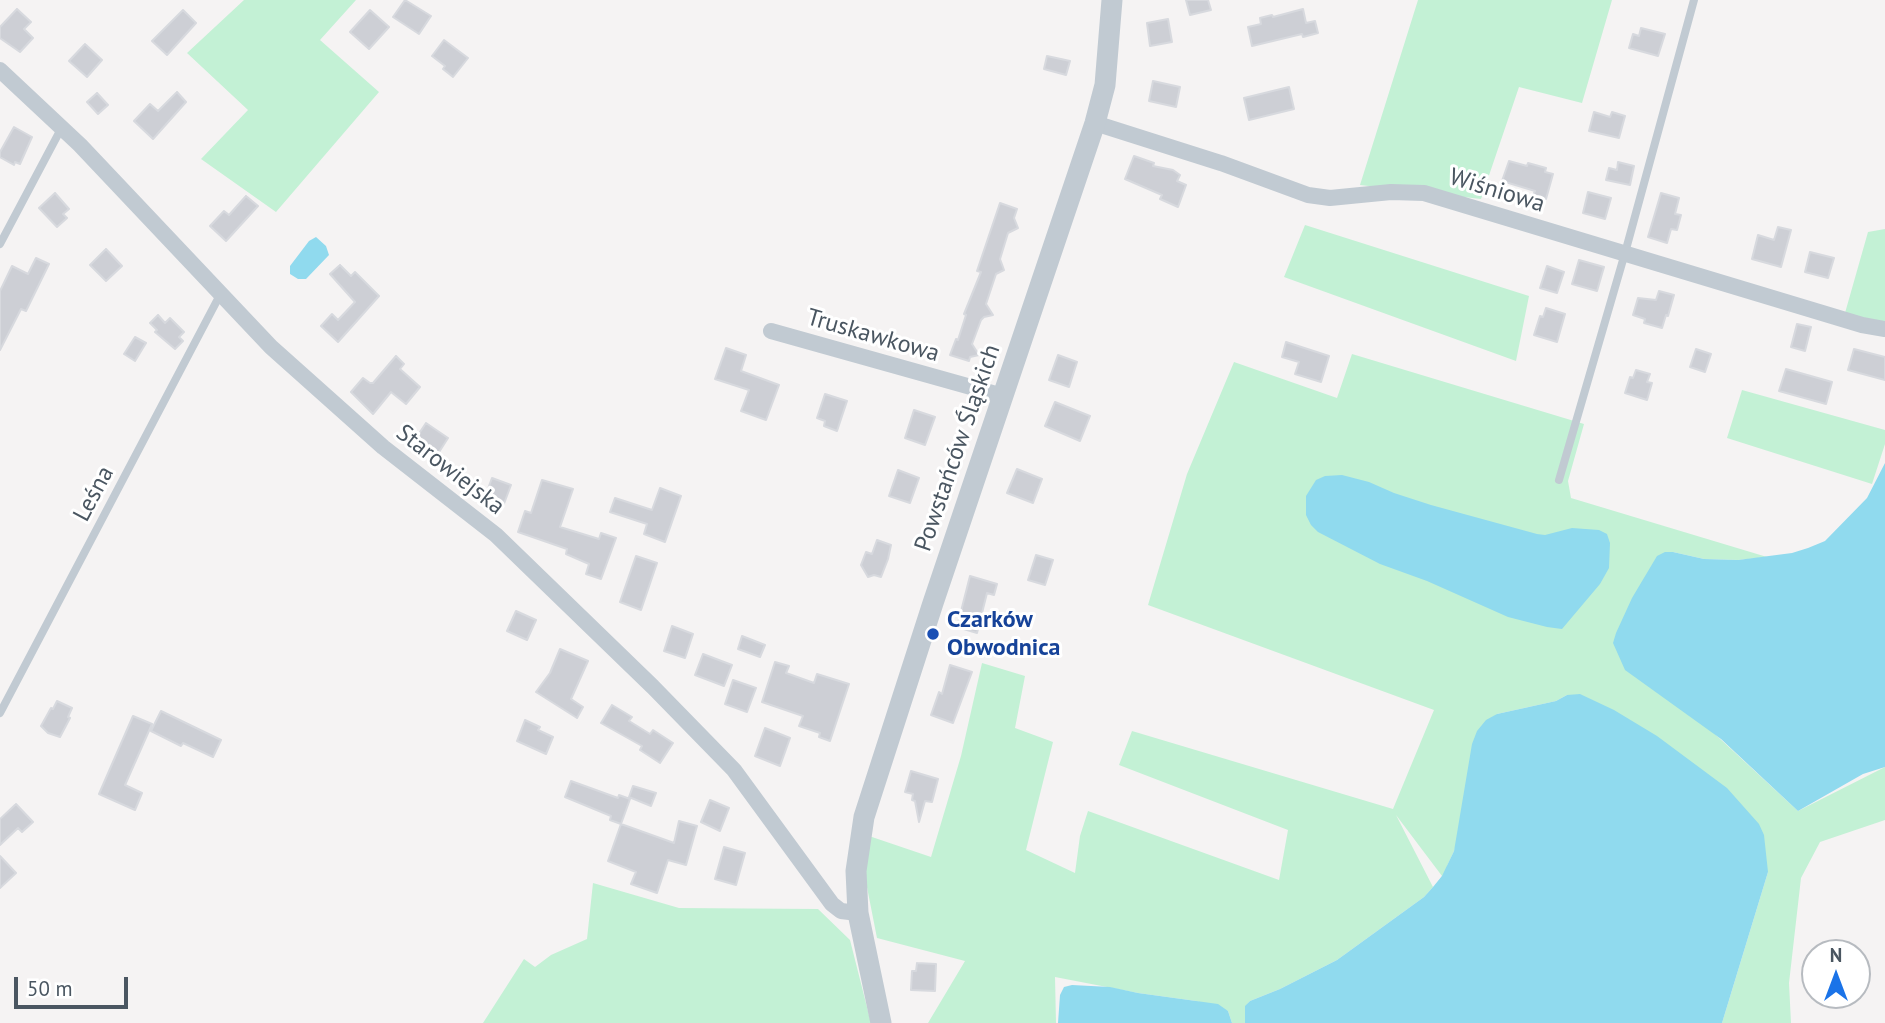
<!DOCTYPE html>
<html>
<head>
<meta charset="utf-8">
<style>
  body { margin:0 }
  #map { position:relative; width:1885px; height:1023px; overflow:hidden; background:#f5f3f3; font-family:"PT Sans",sans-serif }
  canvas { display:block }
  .north { position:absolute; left:1801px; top:939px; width:70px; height:70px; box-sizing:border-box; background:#fff; border:2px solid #b7bbc0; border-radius:50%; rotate:0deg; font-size:19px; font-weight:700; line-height:28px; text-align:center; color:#4a5661 }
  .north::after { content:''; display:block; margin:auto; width:24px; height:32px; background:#1a73e8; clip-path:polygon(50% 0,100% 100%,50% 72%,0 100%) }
  .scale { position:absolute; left:14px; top:977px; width:114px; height:32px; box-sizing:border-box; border:4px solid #4a5661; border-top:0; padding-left:9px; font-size:21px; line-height:24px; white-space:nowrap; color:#4a5661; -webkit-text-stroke:5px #fff; paint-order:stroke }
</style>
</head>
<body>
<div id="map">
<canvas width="1885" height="1023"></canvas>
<div class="north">N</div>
<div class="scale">50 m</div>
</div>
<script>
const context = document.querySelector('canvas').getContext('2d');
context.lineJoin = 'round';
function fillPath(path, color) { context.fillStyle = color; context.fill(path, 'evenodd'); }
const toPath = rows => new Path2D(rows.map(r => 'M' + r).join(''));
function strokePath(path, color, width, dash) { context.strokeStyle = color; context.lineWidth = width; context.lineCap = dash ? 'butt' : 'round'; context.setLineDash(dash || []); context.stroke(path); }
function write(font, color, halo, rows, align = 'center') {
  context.font = font + ' "PT Sans",sans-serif'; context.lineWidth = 6; context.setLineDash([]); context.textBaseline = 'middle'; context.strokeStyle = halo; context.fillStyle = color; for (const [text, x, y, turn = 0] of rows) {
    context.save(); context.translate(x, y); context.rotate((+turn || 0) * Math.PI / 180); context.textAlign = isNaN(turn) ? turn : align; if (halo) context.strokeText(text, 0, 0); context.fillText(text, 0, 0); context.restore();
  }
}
const green = toPath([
  [244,0,356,0,320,40,379,92,276,212,201,159,248,110,187,53],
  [1418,0,1612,0,1582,103,1519,87,1481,199,1360,185],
  [1305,225,1529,296,1516,361,1284,277],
  [1885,229,1885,323,1845,313,1868,232],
  [1352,354,1584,424,1568,481,1571,498,1767,557,1738,560,1704,559,1673,552,1704,724,1798,811,1885,767,1885,820,1820,842,1801,878,1789,983,1791,1023,1722,1023,1768,872,1567,695,1556,701,1497,714,1454,851,1447,866,1453,883,1433,887,1424,897,1337,960,1280,989,1250,1001,1245,1007,1245,1023,1232,1023,1228,1011,1196,1001,1138,993,1055,977,1056,1023,928,1023,965,961,877,938,864,872,869,836,931,857,961,756,982,663,1025,676,1015,728,1053,742,1026,850,1075,873,1080,836,1088,811,1279,880,1288,830,1119,765,1132,731,1393,809,1434,710,1148,605,1187,474,1234,362,1337,398],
  [1396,815,1442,876,1434,887,1433,887],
  [1742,390,1885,430,1885,444,1872,484,1727,438],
  [593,883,679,908,818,909,850,940,871,1023,483,1023,524,959,535,967,551,955,587,939]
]);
const water = toPath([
  [316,237,326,246,329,255,306,279,298,279,290,274,290,266,309,241],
  [1885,463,1885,767,1863,774,1798,811,1721,739,1625,670,1613,643,1616,633,1632,598,1657,556,1665,552,1673,552,1704,559,1738,560,1792,553,1808,548,1825,541,1867,498],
  [1342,475,1369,482,1394,493,1431,505,1537,534,1545,535,1572,528,1599,530,1607,534,1610,543,1609,568,1600,584,1562,629,1547,627,1508,617,1427,581,1380,564,1318,532,1311,525,1306,515,1306,496,1316,480,1325,476],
  [1580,694,1614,710,1657,736,1727,788,1759,824,1764,835,1768,872,1722,1023,1245,1023,1245,1006,1250,1001,1280,989,1337,960,1424,897,1433,887,1442,876,1454,851,1472,744,1477,731,1486,720,1497,714,1556,701,1567,695],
  [1072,985,1110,987,1138,993,1218,1004,1228,1011,1232,1023,1058,1023,1060,995,1064,987]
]);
const building = toPath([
  [405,0,431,16,419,34,393,17,405,0],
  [1186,0,1208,0,1211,10,1190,15,1186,0],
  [17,9,31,22,24,29,33,38,20,52,0,38,0,27,17,9],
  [1303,9,1306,23,1315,21,1318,33,1303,37,1302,34,1252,46,1248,27,1261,24,1260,18,1272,15,1273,17,1303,9],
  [183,10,196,23,167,55,152,41,183,10],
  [370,10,389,27,369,49,350,32,370,10],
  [1168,19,1172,42,1150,46,1147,23,1168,19],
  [1641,28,1665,34,1658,56,1629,48,1633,34,1639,36,1641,28],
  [444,40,468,58,453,77,443,69,445,66,432,56,444,40],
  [85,44,102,60,87,77,69,61,85,44],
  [1047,56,1070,61,1066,75,1044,69,1047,56],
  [1153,81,1180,87,1176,107,1149,101,1153,81],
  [1289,87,1294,109,1249,120,1244,98,1289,87],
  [177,92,186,102,153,139,134,121,150,104,158,111,177,92],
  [97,93,108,105,98,114,87,102,97,93],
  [1594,112,1610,117,1612,112,1625,116,1619,138,1589,131,1594,112],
  [14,127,32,137,20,164,15,162,14,165,0,157,0,152,14,127],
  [1134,156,1154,163,1153,166,1173,170,1180,175,1177,181,1186,185,1178,207,1160,199,1162,195,1125,179,1134,156],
  [1509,161,1527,166,1528,163,1546,168,1545,172,1553,174,1546,199,1533,195,1535,191,1502,181,1509,161],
  [1618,162,1634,166,1630,185,1606,180,1609,168,1617,170,1618,162],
  [1588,192,1611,198,1605,219,1583,213,1588,192],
  [55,193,69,209,63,214,67,218,57,227,39,208,55,193],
  [1661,193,1679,198,1675,214,1681,215,1677,230,1671,229,1667,243,1648,237,1661,193],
  [246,196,258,206,226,241,210,226,224,211,229,215,246,196],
  [1000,203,1017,209,1014,218,1018,228,1008,233,1000,259,1004,270,996,274,986,304,993,315,984,317,981,320,972,344,979,355,970,357,969,361,950,355,956,339,958,340,966,315,964,314,981,272,977,271,1000,203],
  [1778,227,1791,230,1781,267,1752,259,1758,235,1774,240,1778,227],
  [106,249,122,266,106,281,90,265,106,249],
  [1810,252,1834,258,1828,278,1805,272,1810,252],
  [36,258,49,264,26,311,21,309,0,350,0,291,12,266,28,274,36,258],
  [1579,260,1604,267,1597,291,1572,284,1579,260],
  [340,265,351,276,355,272,379,296,338,342,321,326,332,314,338,320,355,302,330,274,340,265],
  [1547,266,1564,272,1557,293,1540,288,1547,266],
  [1659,291,1674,295,1668,316,1666,315,1662,328,1644,323,1645,319,1633,315,1638,298,1656,300,1659,291],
  [1546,308,1565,314,1557,342,1534,335,1540,316,1543,317,1546,308],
  [158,315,165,323,170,318,184,332,179,337,183,341,175,349,155,332,157,330,150,323,158,315],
  [1797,324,1811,327,1805,351,1791,347,1797,324],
  [135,337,146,343,135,361,124,354,135,337],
  [1286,342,1329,356,1321,382,1295,374,1299,362,1282,357,1286,342],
  [726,348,746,355,741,371,779,385,766,420,741,411,749,390,715,379,726,348],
  [1696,349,1711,354,1705,372,1690,367,1696,349],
  [1854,349,1885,357,1885,380,1848,370,1854,349],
  [1058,355,1077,362,1069,387,1049,380,1058,355],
  [396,356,404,364,400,369,420,387,406,404,391,392,373,414,351,392,363,378,370,383,373,383,396,356],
  [1786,369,1832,382,1826,404,1779,391,1786,369],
  [1636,370,1650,374,1647,382,1652,383,1647,400,1625,393,1630,377,1633,378,1636,370],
  [825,394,847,401,837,431,824,426,825,421,817,418,825,394],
  [1055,402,1090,416,1080,441,1045,426,1055,402],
  [914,410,935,417,925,445,905,438,914,410],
  [426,423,448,438,434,460,413,446,418,439,416,438,426,423],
  [1017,469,1042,479,1033,503,1007,493,1017,469],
  [898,470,919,478,910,503,889,496,898,470],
  [492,478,511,485,502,509,483,502,492,478],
  [542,480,573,489,560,527,599,539,601,533,616,538,601,579,586,574,589,564,566,554,567,549,518,532,525,511,531,513,542,480],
  [660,488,681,496,665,542,644,534,647,524,610,512,615,498,652,510,660,488],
  [877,540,891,545,888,559,881,577,874,575,868,577,861,565,866,552,872,554,877,540],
  [1036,555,1053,560,1045,585,1028,580,1036,555],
  [636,556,657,563,641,610,620,602,636,556],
  [970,576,997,584,994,595,987,593,977,633,957,627,970,576],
  [516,611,536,620,527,640,507,631,516,611],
  [672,626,693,634,685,658,664,651,672,626],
  [742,636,765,645,760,657,738,649,742,636],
  [560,649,588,661,571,699,583,707,577,718,536,692,550,673,560,649],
  [703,654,732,665,724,686,695,675,703,654],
  [775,662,789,666,786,673,814,683,817,674,849,684,830,741,819,737,820,733,799,726,803,716,762,702,775,662],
  [950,665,972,672,953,723,931,715,939,692,942,694,950,665],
  [733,680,756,688,747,712,725,704,733,680],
  [57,701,72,708,68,717,70,718,60,737,48,733,41,726,51,708,53,709,57,701],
  [612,705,632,717,629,721,650,734,653,730,673,743,660,763,640,750,642,746,601,723,612,705],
  [161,711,221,740,213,757,183,743,181,746,151,731,161,711],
  [133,716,152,724,125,785,142,793,135,810,99,794,133,716],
  [525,720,540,727,538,730,553,737,546,754,517,741,525,720],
  [765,728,790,738,780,766,755,756,765,728],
  [911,771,938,779,932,802,925,801,919,822,915,801,912,800,913,794,905,792,911,771],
  [571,781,618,798,619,795,630,799,621,824,610,820,611,816,565,797,571,781],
  [633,786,656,793,651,806,629,797,633,786],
  [710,800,729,808,720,831,701,822,710,800],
  [16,804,33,822,22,832,18,828,0,845,0,819,16,804],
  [679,821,697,826,686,865,668,860,657,893,631,884,636,872,608,861,621,824,674,843,679,821],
  [724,847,745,853,736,885,715,879,724,847],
  [0,856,16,873,0,888,0,856],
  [917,963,936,964,935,991,911,990,912,971,916,971,917,963]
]);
const service = toPath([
  [0,244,62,127],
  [1559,480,1625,253,1694,0],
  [0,713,221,293]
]);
const minor = toPath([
  [0,70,80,145,271,347,383,447,496,535,653,687,734,770,832,904,841,911,858,913],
  [1095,123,1221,163,1308,195,1330,198,1391,192,1424,193,1862,325,1885,329],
  [771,331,1003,396]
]);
const tertiary = toPath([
  [881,1023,858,913,856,871,864,817,933,603,1095,123,1105,85,1112,0]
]);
const markers = [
  [933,634,7,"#1a4fb4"]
];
const streetNames = [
  ["Wiśniowa",1497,191,17],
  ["Truskawkowa",873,336,16],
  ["Powstańców Śląskich",958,448,-71],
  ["Starowiejska",450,470,38],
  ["Leśna",94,494,-62]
];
const transitNames = [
  ["Czarków",947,620],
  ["Obwodnica",947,648]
];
fillPath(green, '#c3f1d5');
fillPath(water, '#90daee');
fillPath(building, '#cdcfd5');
strokePath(building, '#d7d9de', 2);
strokePath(service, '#c1cad2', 8);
strokePath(minor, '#c1cad2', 16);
strokePath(tertiary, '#c1cad2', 21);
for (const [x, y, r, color] of markers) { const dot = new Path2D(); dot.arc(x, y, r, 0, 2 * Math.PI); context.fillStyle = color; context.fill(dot); strokePath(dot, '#fff', 2.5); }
write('24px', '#4a5661', '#fff', streetNames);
write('bold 24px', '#164399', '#fff', transitNames, 'left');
</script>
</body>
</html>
